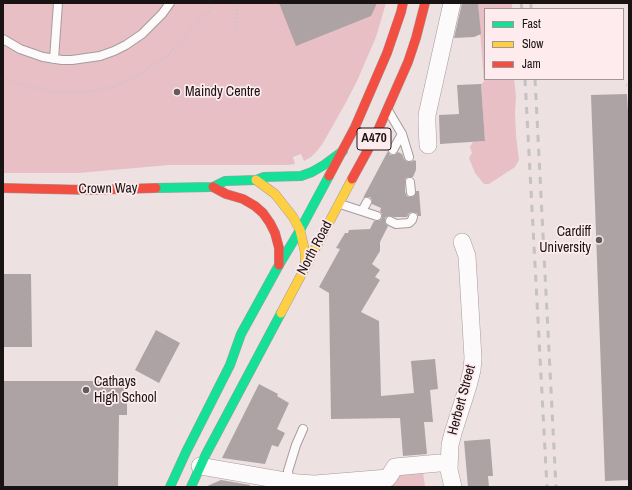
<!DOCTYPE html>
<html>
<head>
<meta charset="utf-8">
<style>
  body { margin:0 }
  #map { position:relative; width:632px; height:490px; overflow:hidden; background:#ede1e2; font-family:"Archivo Narrow",sans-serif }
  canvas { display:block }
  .frame { position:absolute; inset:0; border:4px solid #1a1314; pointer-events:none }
  .legend { position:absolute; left:484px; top:8px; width:140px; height:72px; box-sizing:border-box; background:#fdebed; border:1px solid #a29596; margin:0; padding:5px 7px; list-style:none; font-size:12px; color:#1a1314 }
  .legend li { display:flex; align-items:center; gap:8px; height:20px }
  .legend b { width:20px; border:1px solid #a29596 }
</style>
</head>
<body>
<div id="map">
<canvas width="632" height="490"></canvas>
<div class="frame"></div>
<ul class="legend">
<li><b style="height:5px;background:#16e098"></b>Fast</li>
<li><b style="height:5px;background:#ffcf43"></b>Slow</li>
<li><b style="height:5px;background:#f24e42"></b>Jam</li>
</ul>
</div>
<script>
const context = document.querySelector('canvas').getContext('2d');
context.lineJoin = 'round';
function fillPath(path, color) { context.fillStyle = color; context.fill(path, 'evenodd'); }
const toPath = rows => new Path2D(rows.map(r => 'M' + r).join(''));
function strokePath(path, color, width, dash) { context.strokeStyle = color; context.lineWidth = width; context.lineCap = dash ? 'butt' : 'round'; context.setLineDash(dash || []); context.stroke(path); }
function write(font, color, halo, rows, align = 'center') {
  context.font = font + ' "Archivo Narrow",sans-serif'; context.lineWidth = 3.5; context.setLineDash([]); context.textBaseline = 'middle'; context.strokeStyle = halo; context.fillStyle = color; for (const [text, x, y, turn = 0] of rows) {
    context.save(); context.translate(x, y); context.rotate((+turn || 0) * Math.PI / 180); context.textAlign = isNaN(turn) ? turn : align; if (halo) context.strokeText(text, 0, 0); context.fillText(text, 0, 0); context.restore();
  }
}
const green = toPath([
  [3,3,386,3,376,37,357,81,345,104,323,143,317,151,311,157,304,161,301,154,293,157,295,164,288,165,169,165,78,173,3,173],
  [478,3,512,3,512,9,485,9,485,79,514,79,516,96,515,112,516,136,519,160,515,167,489,184,484,184,475,173,469,158,472,153,470,147,473,142,485,141,481,84,484,82],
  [423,472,425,487,370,487,402,473]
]);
const building = toPath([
  [279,3,377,3,371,16,296,46],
  [462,3,478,3,481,34,474,37,454,38],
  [481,84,485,141,440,144,439,115,459,114,457,85],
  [627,94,629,128,629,480,605,481,591,95],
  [388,151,390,155,393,155,396,154,398,152,402,154,404,159,407,162,411,162,414,160,416,161,416,170,413,177,409,177,406,178,405,180,405,192,407,196,411,197,414,196,416,191,419,191,421,216,418,216,417,213,412,212,409,213,407,217,394,217,389,216,385,218,385,222,386,224,388,226,380,242,380,251,372,264,380,270,375,277,380,280,361,312,379,321,381,396,414,393,411,361,435,359,438,389,430,390,433,422,424,422,427,454,403,456,400,418,331,419,329,293,319,287,340,249,336,248,345,233,348,233,349,230,370,229,374,221,379,221,382,218,382,214,380,211,381,208,372,204,372,200,370,197,367,197,363,198],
  [3,274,31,274,32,347,3,347],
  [156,330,180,343,159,383,135,370],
  [3,381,127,381,127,415,119,415,118,487,3,487],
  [259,384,278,394,277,396,289,403,277,429,285,433,278,447,272,445,265,464,222,458],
  [490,439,493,476,488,476,489,487,468,487,464,441],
  [221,480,250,485,250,487,205,487]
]);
const path = toPath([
  [235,34,237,11,238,3],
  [3,77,25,86,49,91,61,92,84,92,99,90,111,87,138,76,149,68,168,55,201,17,209,11,211,3],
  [626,85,629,85]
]);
const lane = toPath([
  [3,39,20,49,43,57,62,60,72,60,100,56,114,51,126,45,142,34,162,14,170,3],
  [54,59,58,3],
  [389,112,402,134,409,157],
  [393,150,402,134],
  [410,182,411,192],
  [340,204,377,216],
  [362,211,367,202],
  [390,221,396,224,409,223,412,220,413,217],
  [289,481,288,471,296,445,303,429]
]);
const street = toPath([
  [428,145,427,124,427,115,452,3],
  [200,466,298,483,315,484,388,478,395,467,439,463],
  [453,487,449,470,450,445,453,433,468,386,472,370,473,358,467,256,462,242]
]);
const fast = toPath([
  [156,188,213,187,225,181,256,180,264,177,301,176,312,172,324,165,343,151],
  [170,487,186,452,230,365,241,334,279,265,300,230,329,176],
  [191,487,206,454,281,313]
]);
const slow = toPath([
  [256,180,275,194,293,217,300,230,305,252,305,266],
  [281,313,352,179]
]);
const jam = toPath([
  [329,176,355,127,387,53,401,12,403,3],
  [352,179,375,137,408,62,416,38,425,3],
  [213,187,226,194,243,199,255,206,263,213,270,223,275,233,279,248,279,265],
  [3,188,90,190,156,188]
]);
const rail = toPath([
  [521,3,522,9],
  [531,3,531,9],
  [525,79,547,487],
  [535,79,556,487]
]);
const markers = [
  [177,92,4,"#645b5c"],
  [599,240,4,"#645b5c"],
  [86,390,4,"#645b5c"]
];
const shields = [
  [374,139,34]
];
const shieldNames = [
  ["A470",374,139]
];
const poiNames = [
  ["Maindy Centre",185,92],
  ["Cardiff",591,232,"right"],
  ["University",591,248,"right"],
  ["Cathays",94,382],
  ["High School",94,398]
];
const streetNames = [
  ["Crown Way",108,189,-1],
  ["North Road",315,248,-62],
  ["Herbert Street",462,400,-75]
];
fillPath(green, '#e7bfc4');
fillPath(building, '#ada3a4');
strokePath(lane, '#a49c9d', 10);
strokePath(street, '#a49c9d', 18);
strokePath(fast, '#a49c9d', 10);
strokePath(slow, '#a49c9d', 10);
strokePath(jam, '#a49c9d', 10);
strokePath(path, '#c9c5c6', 2.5, [1, 3]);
strokePath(lane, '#fcfafb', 8);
strokePath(street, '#fcfafb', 17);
strokePath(fast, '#16e098', 9);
strokePath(slow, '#ffcf43', 9);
strokePath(jam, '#f24e42', 9);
strokePath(rail, '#c5c2c3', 3, [7, 7]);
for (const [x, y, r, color] of markers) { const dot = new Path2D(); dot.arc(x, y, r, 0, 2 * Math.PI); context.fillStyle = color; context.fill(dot); strokePath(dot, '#fdebed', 1.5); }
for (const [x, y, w] of shields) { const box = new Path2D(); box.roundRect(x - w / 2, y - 11, w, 22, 3); context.fillStyle = '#fdebed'; context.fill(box); strokePath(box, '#1a1314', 1); }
write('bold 13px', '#1a1314', null, shieldNames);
write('14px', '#1a1314', '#fdebed', poiNames, 'left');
write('14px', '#1a1314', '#fdebed', streetNames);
</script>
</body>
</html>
